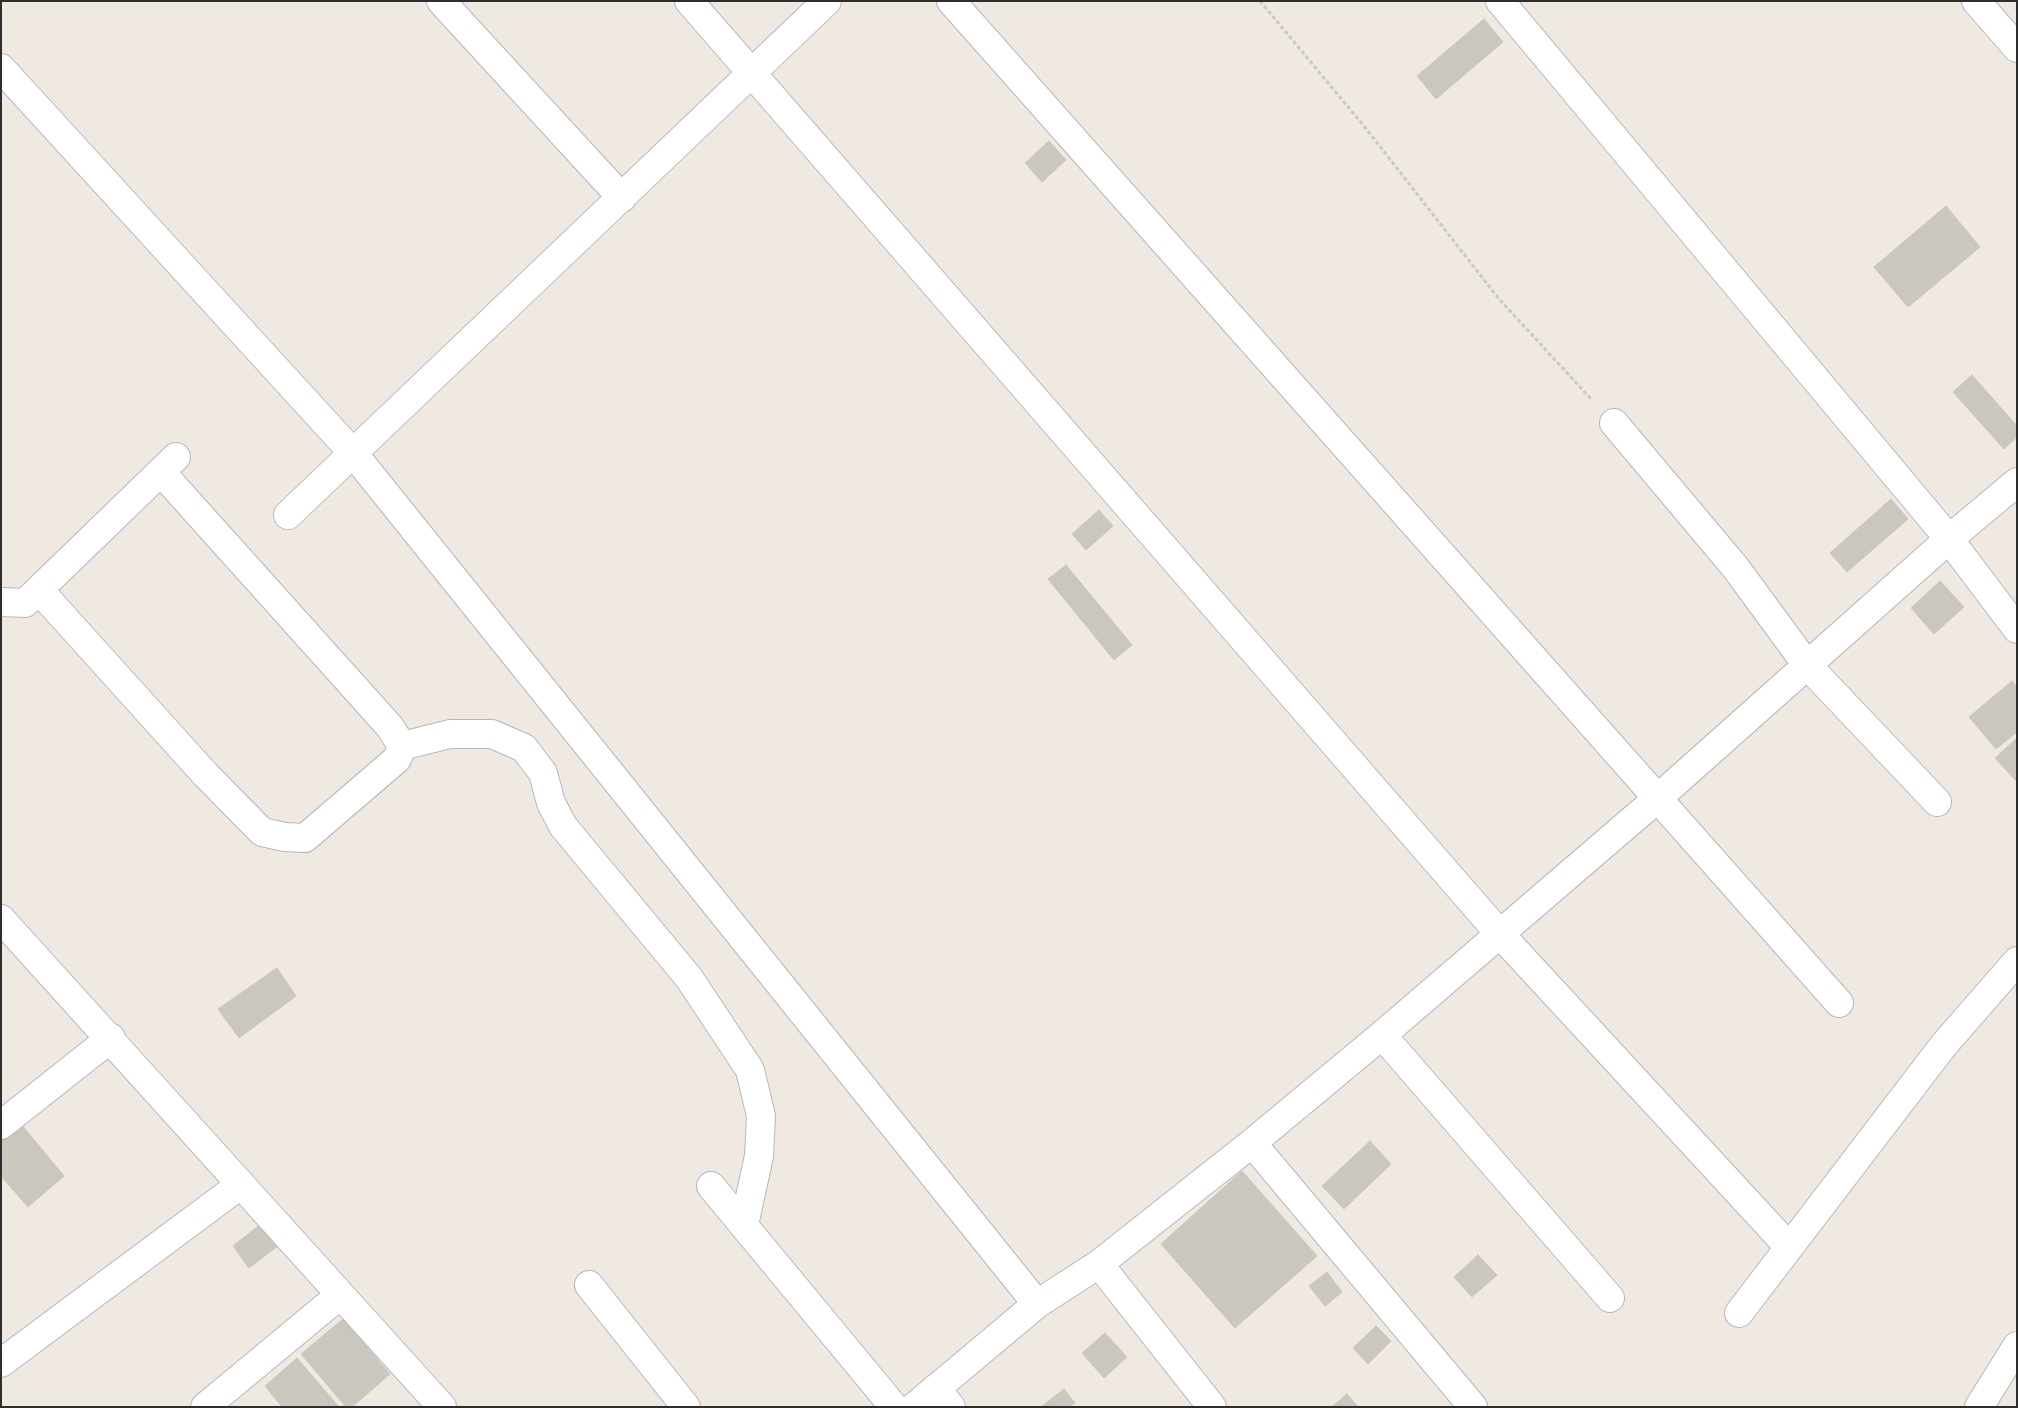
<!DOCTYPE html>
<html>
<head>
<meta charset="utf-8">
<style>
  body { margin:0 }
  #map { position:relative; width:2018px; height:1408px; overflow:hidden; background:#efe9e1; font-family:"Asap Condensed",sans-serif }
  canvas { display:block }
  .frame { position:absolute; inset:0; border:2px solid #2e2e2e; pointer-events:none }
</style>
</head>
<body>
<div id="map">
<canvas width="2018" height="1408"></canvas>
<div class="frame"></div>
</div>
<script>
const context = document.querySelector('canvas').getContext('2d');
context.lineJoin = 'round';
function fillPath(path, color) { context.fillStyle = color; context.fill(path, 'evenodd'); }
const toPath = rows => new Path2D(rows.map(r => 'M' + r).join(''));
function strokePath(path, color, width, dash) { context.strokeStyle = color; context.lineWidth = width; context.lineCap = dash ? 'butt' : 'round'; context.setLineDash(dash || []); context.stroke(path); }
const building = toPath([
  [1484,19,1503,42,1436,99,1417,76,1484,19],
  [1049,141,1066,160,1042,182,1025,163,1049,141],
  [1946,206,1980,247,1908,307,1874,267,1946,206],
  [1972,375,2017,426,2017,437,2004,449,1953,392,1972,375],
  [1891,499,1908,519,1847,572,1830,553,1891,499],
  [1099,510,1113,526,1086,550,1072,534,1099,510],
  [1066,565,1132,645,1114,660,1048,579,1066,565],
  [1940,581,1964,607,1934,634,1911,608,1940,581],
  [2012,681,2017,687,2017,732,1996,749,1969,717,2012,681],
  [2017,738,2017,782,1995,758,2017,738],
  [277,968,296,996,239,1038,218,1009,277,968],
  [21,1124,64,1176,28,1207,1,1176,1,1140,21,1124],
  [1370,1141,1391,1164,1344,1209,1322,1186,1370,1141],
  [1242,1171,1317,1256,1235,1328,1161,1244,1242,1171],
  [261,1224,278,1246,249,1268,233,1246,261,1224],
  [1478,1255,1497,1275,1472,1297,1454,1277,1478,1255],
  [1327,1272,1342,1292,1325,1306,1309,1286,1327,1272],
  [343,1319,390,1374,352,1407,346,1407,301,1354,343,1319],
  [1376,1326,1391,1341,1368,1364,1353,1348,1376,1326],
  [1105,1333,1127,1357,1104,1378,1082,1353,1105,1333],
  [297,1358,339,1407,282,1407,265,1386,297,1358],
  [1064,1389,1075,1403,1069,1407,1041,1407,1064,1389],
  [1347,1394,1358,1407,1332,1407,1347,1394]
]);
const path = toPath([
  [1260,1,1364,126,1499,299,1591,399]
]);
const minor = toPath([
  [441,1,622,198],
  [689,1,1499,933,1789,1247],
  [951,1,1839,1003],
  [1500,1,1949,539,2017,629],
  [1976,1,2017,48],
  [1,68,353,453,1037,1304],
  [1614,423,1735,567,1807,665,1937,802],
  [288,515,827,1],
  [39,590,205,774,262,832,285,837,305,838,397,759,402,746,390,727,161,472],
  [1,602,25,603,176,457],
  [402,746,450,734,492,734,524,748,543,773,551,803,563,826,689,978,750,1070,761,1116,759,1156,744,1225],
  [1,919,442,1407],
  [1382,1035,1610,1298],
  [1,1125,111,1038],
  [1252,1143,1473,1407],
  [711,1186,894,1407],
  [1099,1264,1212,1407],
  [589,1285,686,1407],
  [1739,1313,1943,1046,2017,961],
  [1,1363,240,1185],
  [936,1388,951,1407],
  [205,1407,340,1295],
  [914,1407,1037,1304,1099,1264,1252,1143,1382,1035,1658,798,1949,539,2017,482],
  [1979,1407,2017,1346]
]);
fillPath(building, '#cbc7bf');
strokePath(building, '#cbc5ba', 1);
strokePath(minor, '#b4b7c1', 30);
strokePath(path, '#c9c9c9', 3, [4, 2.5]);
strokePath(minor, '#fff', 28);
</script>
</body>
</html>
